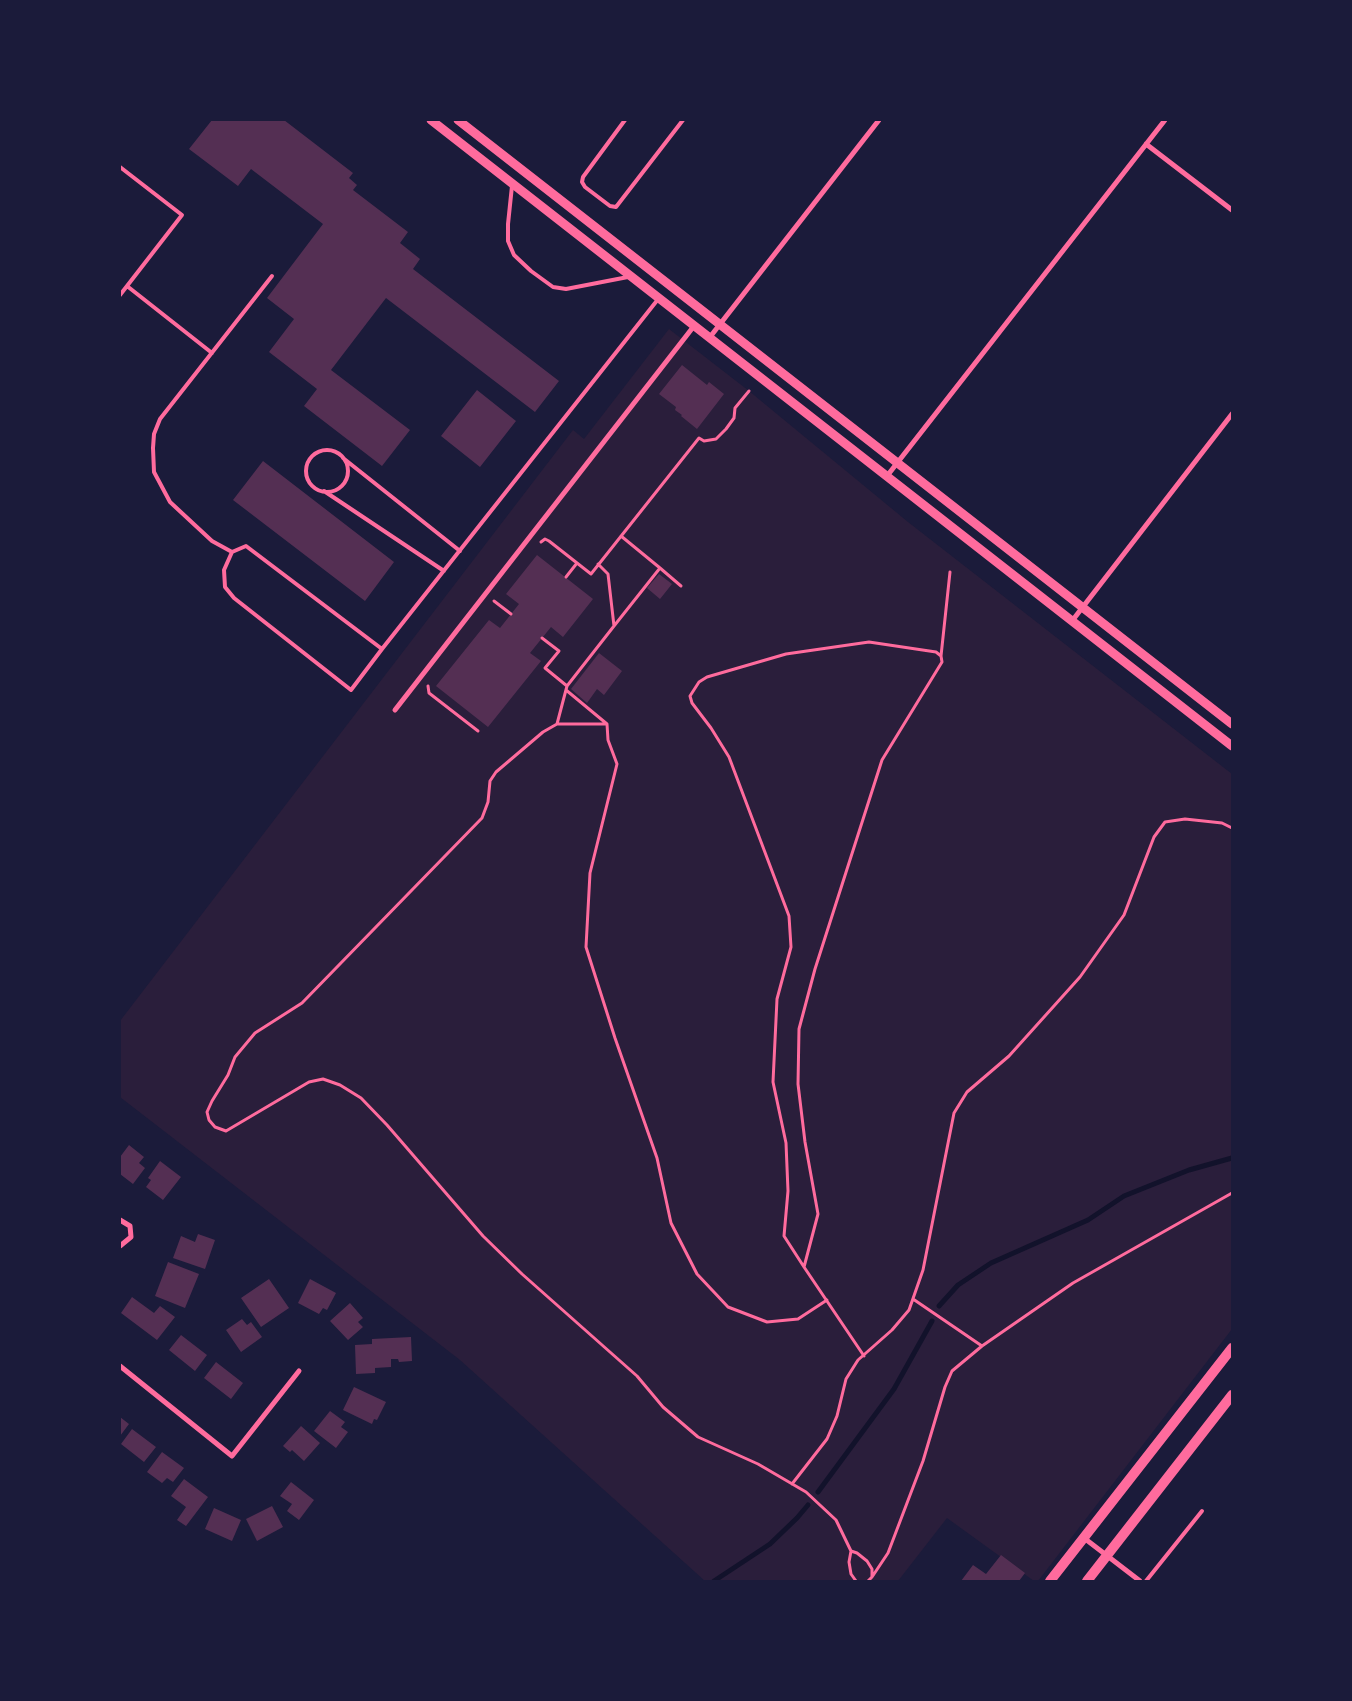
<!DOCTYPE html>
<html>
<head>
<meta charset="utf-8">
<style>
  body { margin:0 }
  #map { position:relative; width:1352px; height:1701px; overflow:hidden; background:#1b1b3a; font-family:"Nunito Sans",sans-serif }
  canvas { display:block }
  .frame { position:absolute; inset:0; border:121px solid #1b1b3a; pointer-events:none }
</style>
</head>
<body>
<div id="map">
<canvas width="1352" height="1701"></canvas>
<div class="frame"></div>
</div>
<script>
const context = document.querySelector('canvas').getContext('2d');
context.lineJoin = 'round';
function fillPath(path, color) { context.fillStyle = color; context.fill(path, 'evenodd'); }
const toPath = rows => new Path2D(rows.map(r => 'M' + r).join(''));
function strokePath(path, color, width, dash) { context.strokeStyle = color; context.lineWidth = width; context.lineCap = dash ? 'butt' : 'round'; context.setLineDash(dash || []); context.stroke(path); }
const green = toPath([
  [669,329,749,391,908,522,1232,774,1232,1329,1038,1581,1034,1581,947,1518,898,1581,705,1581,460,1360,120,1097,120,1021,573,430,584,439]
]);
const stream = toPath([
  [939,1306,958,1285,991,1263,1088,1220,1124,1196,1189,1170,1232,1158],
  [818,1492,894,1389,932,1321],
  [714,1581,770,1544,797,1518,808,1505]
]);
const building = toPath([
  [212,120,284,120,353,173,349,178,357,185,353,190,408,232,400,243,420,259,413,269,559,381,535,412,386,298,331,370,410,430,382,466,304,406,317,389,269,352,294,319,267,298,323,224,251,169,238,186,189,149],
  [682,365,707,385,709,382,724,394,697,429,681,416,682,415,675,410,676,407,659,394],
  [477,390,516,421,480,467,441,436],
  [263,461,394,562,365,601,233,500],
  [537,555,593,599,563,637,551,627,530,653,541,661,488,727,436,686,489,620,500,628,519,604,506,594],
  [659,574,672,584,660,599,647,588],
  [599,653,622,671,604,695,597,689,587,703,571,689],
  [129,1145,144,1157,139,1163,145,1168,133,1184,120,1174,120,1157],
  [160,1161,181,1177,163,1200,146,1187,151,1180,148,1178],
  [198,1234,215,1240,205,1269,173,1258,181,1236,195,1242],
  [168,1262,199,1274,185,1308,155,1296],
  [269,1279,289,1308,261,1327,241,1298],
  [310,1279,336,1293,327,1310,323,1308,319,1314,298,1303],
  [132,1297,154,1313,160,1306,175,1317,157,1340,121,1313],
  [350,1303,363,1318,358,1322,363,1327,348,1340,330,1321],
  [242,1319,247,1325,251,1322,262,1337,241,1352,226,1330],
  [181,1335,207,1355,195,1371,169,1350],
  [411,1337,412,1361,399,1362,398,1359,391,1359,391,1367,375,1368,375,1373,356,1374,355,1345,372,1344,372,1339],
  [216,1362,243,1383,231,1399,204,1378],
  [354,1387,386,1402,377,1420,374,1419,372,1424,343,1410],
  [330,1411,345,1422,341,1427,348,1432,336,1448,314,1431],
  [120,1417,129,1424,120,1436],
  [301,1426,320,1443,304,1461,292,1450,290,1452,283,1446],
  [132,1429,156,1447,144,1462,121,1444],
  [162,1452,184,1468,173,1482,167,1478,162,1483,147,1472],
  [184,1479,208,1497,186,1526,177,1520,186,1507,171,1496],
  [291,1482,314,1500,299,1520,287,1511,292,1504,280,1496],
  [272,1506,283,1527,257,1541,246,1519],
  [214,1508,241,1520,232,1541,205,1529],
  [1001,1555,1025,1573,1019,1581,961,1581,973,1565,986,1574]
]);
const path = toPath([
  [541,542,545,539,549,541,591,574,699,438,704,441,716,439,726,429,734,418,735,408,749,391],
  [660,568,681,586],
  [566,577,577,563],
  [494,601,511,614],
  [614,626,660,568,621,536],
  [542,638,559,651,545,668,567,686,614,626,608,574,598,564],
  [941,656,950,572],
  [428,686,429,693,478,731],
  [567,686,557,724,543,732,496,772,490,781,488,802,482,818,302,1003,255,1033,235,1057,228,1075,212,1101,207,1112,209,1120,215,1127,226,1131,309,1082,323,1079,340,1085,361,1098,387,1125,483,1236,522,1274,637,1376,663,1407,698,1437,758,1464,806,1492,836,1520,851,1551,849,1562,851,1574,856,1581],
  [566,690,607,724,608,740,617,764,590,873,586,947,615,1038,657,1158,671,1223,697,1274,728,1307,767,1322,798,1319,827,1300],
  [557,724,606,724],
  [804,1267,818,1214,805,1142,798,1084,799,1029,815,969,882,760,942,662,941,656,936,652,869,642,786,654,707,677,699,682,690,696,692,703,711,728,729,757,789,916,791,947,777,999,773,1082,786,1143,788,1191,784,1236,804,1267,864,1356],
  [913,1299,982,1346],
  [792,1484,827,1439,837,1416,846,1379,858,1360,892,1330,909,1310,923,1270,954,1113,967,1092,1009,1056,1080,977,1124,915,1154,837,1165,822,1185,819,1222,823,1232,828],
  [851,1551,857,1553,867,1561,872,1569,872,1577,868,1581],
  [872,1577,888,1553,923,1461,945,1387,952,1371,982,1346,1073,1283,1232,1193]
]);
const service = toPath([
  [625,120,583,177,582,182,585,187,610,206,616,207,683,120],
  [120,167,182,215,127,286,212,353],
  [512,186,508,224,508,241,514,255,531,271,553,287,566,289,628,277],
  [272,276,160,419,154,434,153,448,154,472,170,502,212,541,232,552,246,546,382,649,659,298],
  [120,295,127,286],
  '306 471a21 21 0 1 1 42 0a21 21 0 1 1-42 0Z',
  [343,458,460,551],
  [324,491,444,571],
  [232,552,224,570,225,587,234,598,351,690,382,649],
  [1146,1581,1202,1511]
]);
const minor = toPath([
  [1146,144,1232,210],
  [710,337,879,120],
  [887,476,1165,120],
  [1072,621,1232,414],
  [395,710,694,326],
  [120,1220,130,1226,131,1237,120,1246],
  [120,1366,232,1456,299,1371],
  [1084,1538,1140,1581]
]);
const tertiary = toPath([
  [431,120,1232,746],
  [458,120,1232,724]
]);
const secondary = toPath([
  [1050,1581,1232,1348],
  [1087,1581,1232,1395]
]);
fillPath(green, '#2a1e3b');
strokePath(stream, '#12122b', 5);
fillPath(building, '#542f53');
strokePath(path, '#ff6b9d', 3);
strokePath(service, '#ff6b9d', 4);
strokePath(minor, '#ff6b9d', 5);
strokePath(tertiary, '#ff6b9d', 9);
strokePath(secondary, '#ff6b9d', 10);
</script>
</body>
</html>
